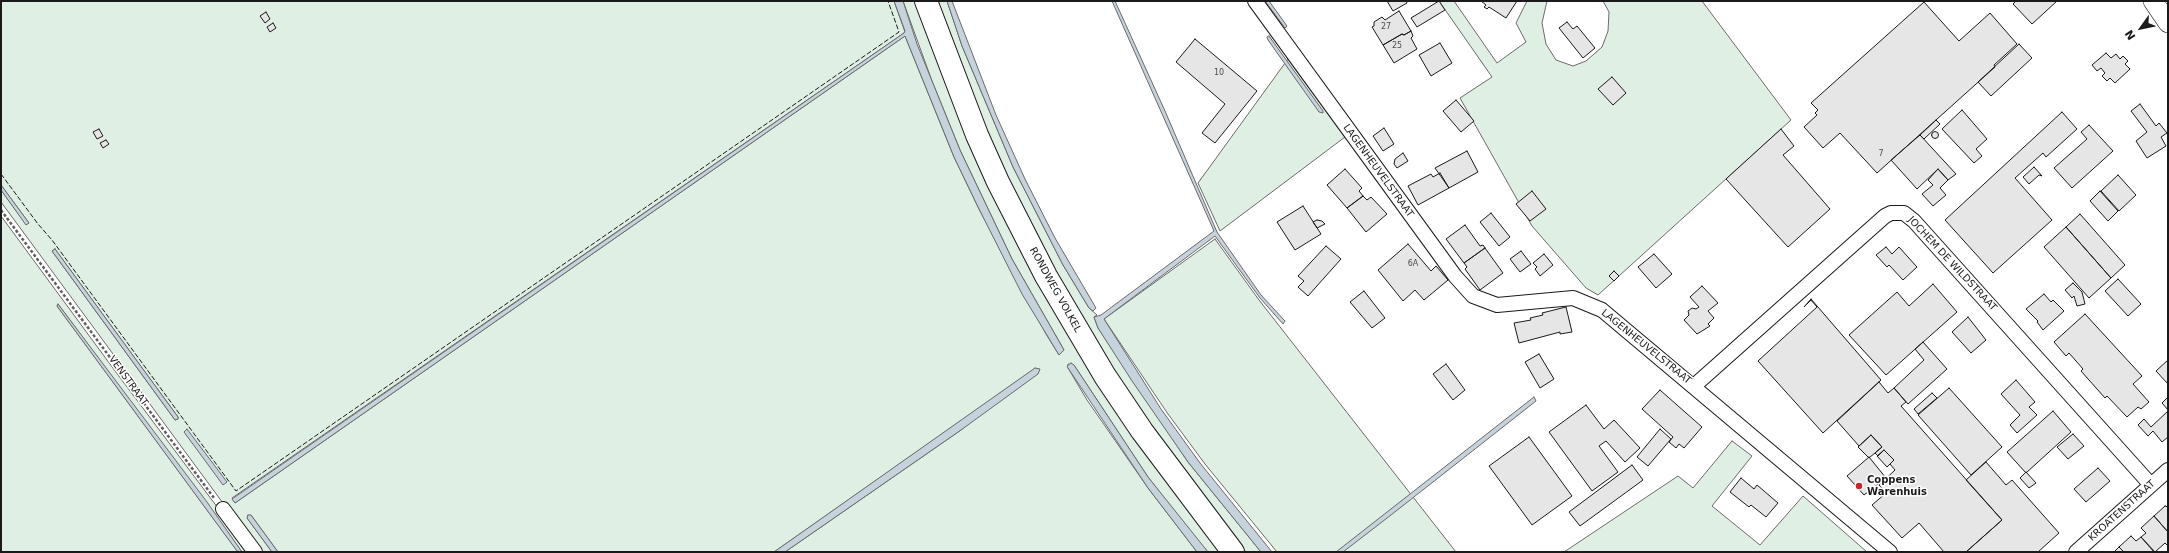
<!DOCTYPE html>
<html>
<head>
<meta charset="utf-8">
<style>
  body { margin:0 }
  #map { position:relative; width:2169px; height:553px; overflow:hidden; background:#fff; font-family:"DejaVu Sans",sans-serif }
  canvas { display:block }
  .frame { position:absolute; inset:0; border:2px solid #1a1a1a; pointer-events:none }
  .north { position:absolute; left:2121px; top:8px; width:40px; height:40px; -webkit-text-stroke:3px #fff; paint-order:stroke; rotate:237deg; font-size:11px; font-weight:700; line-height:16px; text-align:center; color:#1a1a1a }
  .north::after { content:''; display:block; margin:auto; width:14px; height:18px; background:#1a1a1a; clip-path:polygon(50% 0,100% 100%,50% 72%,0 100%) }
</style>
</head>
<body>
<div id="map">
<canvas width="2169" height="553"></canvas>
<div class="frame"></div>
<div class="north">N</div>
</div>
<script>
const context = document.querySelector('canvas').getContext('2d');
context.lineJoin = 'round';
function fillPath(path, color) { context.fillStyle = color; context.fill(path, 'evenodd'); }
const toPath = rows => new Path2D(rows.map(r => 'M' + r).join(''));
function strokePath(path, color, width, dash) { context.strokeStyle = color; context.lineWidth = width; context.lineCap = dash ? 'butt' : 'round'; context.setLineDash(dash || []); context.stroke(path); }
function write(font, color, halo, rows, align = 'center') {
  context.font = font + ' "DejaVu Sans",sans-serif'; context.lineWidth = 3; context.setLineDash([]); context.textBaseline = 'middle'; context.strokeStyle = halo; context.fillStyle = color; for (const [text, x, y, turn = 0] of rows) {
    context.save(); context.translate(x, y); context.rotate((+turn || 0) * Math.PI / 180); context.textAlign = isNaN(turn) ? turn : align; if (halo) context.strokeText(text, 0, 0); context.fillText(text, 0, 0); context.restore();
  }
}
const green = toPath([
  [1,1,894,1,905,32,904,33,232,498,235,503,905,36,954,157,979,209,1046,334,1059,355,1064,350,1012,259,960,150,932,81,903,1,916,1,932,47,978,157,1223,552,1208,552,1197,540,1148,477,1074,365,1068,364,1068,368,1087,400,1148,488,1197,552,785,552,961,430,1035,369,774,552,278,552,251,515,247,518,272,552,259,552,1,202,1,190,26,224,29,223,1,185,1,1],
  [55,249,178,417,178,419,175,420,52,251,55,249],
  [935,1,947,1,962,46,1013,167,1063,265,1089,308,1097,315,1094,317,1098,328,1188,462,1261,552,1246,552,1224,526,1135,406,1057,276,990,143,935,1],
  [1439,1,1454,1,1497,63,1526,42,1516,23,1527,1,1547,1,1542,23,1546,44,1556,60,1573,66,1586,61,1602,47,1608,31,1609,12,1603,1,1702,1,1791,120,1598,295,1586,288,1532,226,1460,98,1492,77,1439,1],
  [1288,59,1345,137,1220,231,1198,183,1288,59],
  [1,216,121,379,251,552,242,552,58,304,57,306,238,552,1,552,1,216],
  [1215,239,1259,300,1456,552,1277,552,1205,464,1168,414,1104,319,1215,239],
  [1732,441,1752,456,1712,506,1760,545,1803,496,1867,552,1564,552,1678,476,1693,488,1732,441]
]);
const water = toPath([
  [894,1,903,1,917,44,960,150,1012,259,1064,350,1059,355,1022,294,979,209,954,157,905,36,235,503,232,499,904,33,905,31,894,1],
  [947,1,952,1,996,115,1025,179,1055,238,1096,308,1093,311,1089,308,1063,265,1013,167,962,46,947,1],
  [1112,1,1115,1,1165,111,1217,232,1261,295,1285,321,1283,324,1260,298,1215,236,1104,319,1161,409,1200,463,1272,552,1261,552,1188,462,1132,381,1098,328,1094,317,1101,315,1214,231,1112,1],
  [1265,1,1269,1,1287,26,1285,28,1265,1],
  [1269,36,1323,111,1323,113,1319,112,1268,40,1267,37,1269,36],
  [1,185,29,223,26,225,1,190,1,185],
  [55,249,178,417,178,419,175,420,52,251,55,249],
  [58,304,207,502,242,552,237,551,57,306,58,304],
  [1071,363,1074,365,1148,477,1208,552,1197,552,1148,488,1068,368,1067,366,1071,363],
  [1035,368,1040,369,1038,374,961,430,785,552,774,552,1035,368],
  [1534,397,1536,401,1391,515,1343,552,1336,552,1534,397],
  [187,429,227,482,223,485,184,432,187,429],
  [248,515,251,515,278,552,272,552,247,518,248,515]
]);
const building = toPath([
  [1387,1,1406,1,1407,3,1393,11,1387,1],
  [1439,1,1445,10,1417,27,1411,18,1439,1],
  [1481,1,1517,1,1506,18,1489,7,1487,9,1484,7,1486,5,1481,1],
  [2016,1,2057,1,2032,24,2013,4,2016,1],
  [1924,2,1959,41,1990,13,2017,44,1994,65,1995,67,1877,173,1840,133,1823,148,1804,127,1817,115,1815,113,1818,110,1811,103,1924,2],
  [1399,11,1411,31,1404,35,1402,34,1383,45,1372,27,1374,26,1374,22,1382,17,1385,20,1399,11],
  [266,12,270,19,265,23,260,16,266,12],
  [1567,22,1573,29,1577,26,1595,48,1583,58,1559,28,1567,22],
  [273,23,276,28,270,32,267,27,273,23],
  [1411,31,1413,36,1411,38,1417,49,1394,63,1383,45,1402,34,1404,35,1411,31],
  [1195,39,1257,91,1215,143,1202,133,1225,104,1176,62,1195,39],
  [1440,43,1452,63,1431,76,1419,55,1440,43],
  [2019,44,2032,58,1991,96,1978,82,2019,44],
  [2106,53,2111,58,2116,54,2120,59,2123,56,2128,61,2125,64,2130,69,2115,83,2110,78,2107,81,2102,76,2105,73,2101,68,2097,71,2092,65,2106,53],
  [1612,77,1626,93,1613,105,1598,89,1612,77],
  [1456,100,1474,121,1461,132,1443,111,1456,100],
  [2140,104,2156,126,2159,123,2167,133,2161,137,2166,146,2147,158,2136,141,2147,132,2131,111,2140,104],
  [1962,110,1987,139,1976,149,1982,156,1974,163,1942,129,1962,110],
  [2062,112,2077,129,2046,157,2043,153,2015,178,2052,220,1993,273,1945,220,2062,112],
  [1936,120,1940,124,1924,139,1920,135,1936,120],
  [2089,125,2113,151,2072,188,2054,168,2087,139,2081,132,2089,125],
  [1384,128,1394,144,1383,151,1373,136,1384,128],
  [99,129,103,136,97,139,93,132,99,129],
  [1781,129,1794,146,1783,155,1830,209,1788,247,1726,179,1781,129],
  '1931.5 135a3.5 3.5 0 1 1 7 0a3.5 3.5 0 1 1-7 0Z',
  [1920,135,1956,174,1948,180,1938,169,1917,189,1891,160,1920,135],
  [106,140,109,144,103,148,100,143,106,140],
  [1467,151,1478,172,1449,188,1435,168,1467,151],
  [1403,153,1408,161,1397,168,1394,164,1395,159,1403,153],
  [2034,167,2042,176,2039,175,2029,184,2023,177,2034,167],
  [1345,169,1362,188,1359,191,1363,196,1347,208,1327,185,1345,169],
  [1938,169,1948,180,1940,188,1946,195,1933,206,1922,194,1933,185,1928,180,1938,169],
  [1440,173,1449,188,1418,205,1408,186,1431,174,1433,177,1440,173],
  [2118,175,2136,195,2119,211,2101,191,2118,175],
  [1532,191,1546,209,1530,221,1516,204,1532,191],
  [2100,191,2118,211,2108,221,2090,201,2100,191],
  [1363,196,1367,200,1371,197,1387,214,1366,232,1347,208,1363,196],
  [1303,206,1321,234,1295,250,1277,222,1303,206],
  [1491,213,1510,237,1499,246,1480,222,1491,213],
  [2080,214,2125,265,2111,278,2066,227,2080,214],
  [1317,220,1322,221,1325,224,1317,228,1313,222,1317,220],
  [1465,225,1480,246,1483,245,1485,248,1464,263,1446,239,1465,225],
  [2066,227,2111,278,2089,298,2044,247,2066,227],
  [1408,244,1431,271,1436,266,1448,280,1424,300,1415,290,1403,301,1378,270,1408,244],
  [1326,246,1341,259,1308,296,1298,287,1304,281,1298,276,1326,246],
  [1886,247,1892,254,1899,247,1917,267,1903,280,1889,265,1887,267,1876,255,1886,247],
  [1485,248,1503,273,1480,290,1465,269,1467,267,1464,263,1485,248],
  [1521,251,1531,264,1520,272,1510,259,1521,251],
  [1544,254,1553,265,1540,276,1535,269,1537,267,1533,263,1544,254],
  [1654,254,1672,274,1656,288,1638,267,1654,254],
  [1614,271,1619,276,1614,281,1609,276,1614,271],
  [2118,279,2141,304,2128,316,2105,291,2118,279],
  [2073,283,2082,292,2085,304,2077,306,2074,296,2072,298,2065,290,2073,283],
  [1933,284,1957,312,1886,375,1849,335,1897,292,1909,306,1933,284],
  [1702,286,1718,303,1708,311,1714,318,1708,324,1710,326,1697,334,1684,320,1689,315,1688,311,1692,308,1696,309,1699,307,1690,297,1702,286],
  [1364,291,1385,318,1372,328,1350,302,1364,291],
  [2044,294,2051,302,2053,300,2064,311,2043,330,2037,322,2038,321,2026,309,2044,294],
  [1811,299,1881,380,1823,433,1758,361,1817,307,1811,300,1804,307,1811,299],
  [1566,307,1572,332,1560,334,1560,332,1519,343,1514,323,1531,320,1530,318,1543,315,1542,313,1566,307],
  [2085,314,2142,376,2133,384,2149,402,2141,409,2138,407,2127,417,2107,396,2105,398,2081,371,2083,369,2069,353,2066,356,2054,342,2085,314],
  [1968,317,1986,340,1971,353,1952,332,1968,317],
  [1923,342,1947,369,1908,404,1894,388,1924,360,1915,349,1923,342],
  [1539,354,1554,379,1540,388,1525,362,1539,354],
  [2168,360,2168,384,2156,371,2168,360],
  [1446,364,1465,390,1453,400,1433,374,1446,364],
  [2016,380,2035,402,2029,407,2037,415,2017,433,2010,425,2020,415,2001,394,2016,380],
  [1879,382,1888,393,1894,388,1906,402,1901,406,2002,520,1966,552,1944,552,1919,523,1902,538,1872,505,1886,493,1879,485,1895,470,1890,464,1894,460,1884,450,1878,456,1875,453,1882,447,1871,435,1859,446,1837,421,1879,382],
  [1949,388,2002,447,1971,475,1918,415,1949,388],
  [1660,390,1702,427,1684,448,1679,444,1676,448,1669,442,1673,437,1642,409,1660,390],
  [1932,393,1937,398,1918,414,1914,409,1932,393],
  [2168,397,2168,410,2162,403,2168,397],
  [1586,405,1604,429,1614,420,1640,448,1625,462,1606,441,1599,446,1618,472,1592,491,1549,432,1586,405],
  [2053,411,2071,432,2026,473,2007,452,2053,411],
  [2168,411,2168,437,2162,442,2153,431,2148,436,2138,425,2144,419,2151,427,2168,411],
  [1660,429,1671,439,1648,466,1637,457,1660,429],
  [2073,434,2084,446,2068,459,2057,447,2073,434],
  [1871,435,1882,447,1869,458,1858,447,1871,435],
  [1529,437,1572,496,1532,525,1489,466,1529,437],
  [1884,450,1894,460,1887,467,1877,456,1884,450],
  [1869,457,1886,478,1864,495,1847,476,1869,457],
  [1986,462,2006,485,2012,480,2059,533,2038,552,1966,552,2002,520,1966,480,1986,462],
  [1632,465,1643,480,1580,526,1569,512,1632,465],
  [2098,468,2110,481,2086,502,2074,489,2098,468],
  [2026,472,2036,483,2029,488,2020,478,2026,472],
  [1741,478,1754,489,1757,485,1778,503,1766,517,1751,505,1749,507,1730,492,1741,478],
  [2165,506,2168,507,2168,532,2154,516,2165,506],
  [2154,516,2168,532,2168,546,2165,543,2155,552,2141,537,2146,533,2141,528,2154,516],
  [2131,536,2136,541,2141,537,2154,552,2124,552,2119,547,2131,536],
  [2119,547,2124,552,2114,552,2119,547]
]);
const path = toPath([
  [1,210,214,498]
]);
const street = toPath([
  [1255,1,1455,276,1473,296,1497,305,1573,298,1602,310,1890,552],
  [1694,386,1885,216,1891,213,1904,213,1914,221,2151,485],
  [223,509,255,552],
  [2076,552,2168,470]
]);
const secondary = toPath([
  [2153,1,2168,23]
]);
const primary = toPath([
  [926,1,977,135,998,182,1046,276,1105,376,1142,431,1233,552]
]);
const fence = toPath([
  [1,174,38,224,52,240,236,491,899,32,888,1]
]);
const markers = [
  [1859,486,4,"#c62828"]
];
const numberNames = [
  ["27",1386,27],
  ["25",1397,46],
  ["10",1219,73],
  ["7",1881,154],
  ["6A",1413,264]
];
const streetNames = [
  ["LAGENHEUVELSTRAAT",1378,171,54],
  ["JOCHEM DE WILDSTRAAT",1952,264,47],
  ["RONDWEG VOLKEL",1055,290,61],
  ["LAGENHEUVELSTRAAT",1646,347,39],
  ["VENSTRAAT",128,381,54],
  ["KROATENSTRAAT",2122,511,-42]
];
const poiNames = [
  ["Coppens",1867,480],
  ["Warenhuis",1867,492]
];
fillPath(green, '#e0efe3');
strokePath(green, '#6a6a6a', 1);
fillPath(water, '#c6d2dc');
strokePath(water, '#6a6a6a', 1);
fillPath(building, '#e6e6e6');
strokePath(building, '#1a1a1a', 1);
strokePath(street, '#1a1a1a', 16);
strokePath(secondary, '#1a1a1a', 20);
strokePath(primary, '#1a1a1a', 24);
strokePath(path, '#5f5f5f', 2.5, [3, 2]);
strokePath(street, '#fff', 14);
strokePath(secondary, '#fff', 19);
strokePath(primary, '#fff', 22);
strokePath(fence, '#1a1a1a', 1, [5, 2]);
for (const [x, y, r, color] of markers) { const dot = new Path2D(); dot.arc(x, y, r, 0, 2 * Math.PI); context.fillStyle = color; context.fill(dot); strokePath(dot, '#fff', 1.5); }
write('8px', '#4d4d4d', null, numberNames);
write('10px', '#1a1a1a', '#fff', streetNames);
write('bold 10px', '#1a1a1a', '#fff', poiNames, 'left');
</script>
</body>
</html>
